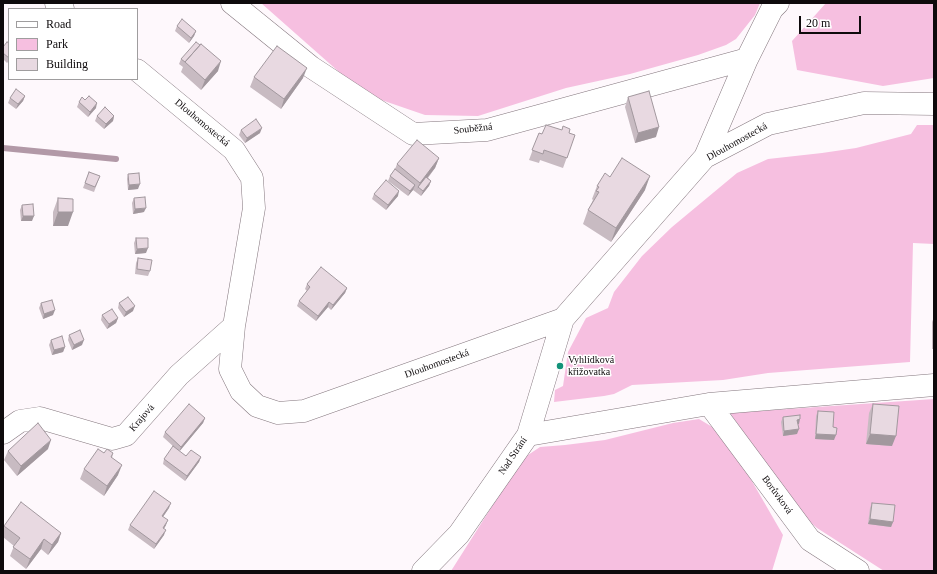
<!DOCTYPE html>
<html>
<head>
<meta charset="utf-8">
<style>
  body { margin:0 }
  #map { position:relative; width:937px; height:574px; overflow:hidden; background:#fef8fc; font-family:"Times New Roman",serif }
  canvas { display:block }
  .frame { position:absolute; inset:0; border:4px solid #0e0a0c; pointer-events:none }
  .legend { position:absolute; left:8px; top:8px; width:130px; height:72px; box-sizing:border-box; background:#fff; border:1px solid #9f9d9e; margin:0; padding:5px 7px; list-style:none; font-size:12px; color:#0e0a0c }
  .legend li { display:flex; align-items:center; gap:8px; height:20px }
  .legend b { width:20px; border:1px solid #9f9d9e }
  .scale { position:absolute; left:799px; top:16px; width:62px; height:18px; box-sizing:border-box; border:2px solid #0e0a0c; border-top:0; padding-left:5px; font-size:12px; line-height:14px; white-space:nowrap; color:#0e0a0c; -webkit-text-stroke:3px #fff; paint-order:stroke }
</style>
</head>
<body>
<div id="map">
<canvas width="937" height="574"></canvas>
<div class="frame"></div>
<ul class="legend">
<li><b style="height:5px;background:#fff"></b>Road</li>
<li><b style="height:11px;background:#f6bfe0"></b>Park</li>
<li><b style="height:11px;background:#e8d9e1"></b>Building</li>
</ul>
<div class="scale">20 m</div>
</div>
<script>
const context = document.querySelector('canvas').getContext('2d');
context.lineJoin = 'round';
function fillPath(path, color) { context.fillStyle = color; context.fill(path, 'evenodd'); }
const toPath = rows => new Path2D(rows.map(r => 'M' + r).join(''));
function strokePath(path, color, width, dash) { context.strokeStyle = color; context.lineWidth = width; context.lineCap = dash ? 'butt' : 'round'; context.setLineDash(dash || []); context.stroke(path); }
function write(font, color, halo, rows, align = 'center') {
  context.font = font + ' "Times New Roman",serif'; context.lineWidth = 3; context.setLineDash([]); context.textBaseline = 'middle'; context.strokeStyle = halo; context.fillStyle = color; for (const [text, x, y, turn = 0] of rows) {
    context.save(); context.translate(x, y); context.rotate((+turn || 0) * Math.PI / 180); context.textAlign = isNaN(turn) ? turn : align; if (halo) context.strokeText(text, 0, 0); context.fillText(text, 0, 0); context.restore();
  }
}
const green = toPath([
  [261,3,760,3,755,15,736,39,726,45,698,55,630,74,566,88,478,116,425,115,364,94],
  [826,3,934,3,934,78,883,86,797,70,792,41],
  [917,125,934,125,934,244,913,243,910,362,768,373,723,380,632,385,614,394,604,396,554,402,555,390,563,386,568,352,586,318,608,308,614,292,642,256,672,227,737,173,768,159,822,153,856,148,911,134],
  [934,399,934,571,884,571,817,528,797,510,730,413],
  [699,419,719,431,738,457,783,535,772,571,451,571,522,459,540,447,565,445,605,440,673,423]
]);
const stream = toPath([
  [3,148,116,159]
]);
const minor = toPath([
  [56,3,63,9],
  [232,3,311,67,413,134,487,130,747,59],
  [137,70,234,150,252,178,254,208,234,326,230,369,241,391,257,406,278,413,304,411,563,319,705,157,768,124,864,103,934,104],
  [705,157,747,59,772,9,778,3],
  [709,404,934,385],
  [3,433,20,421,40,418,112,439,126,435,179,375,234,326],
  [528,435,709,404,810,540,858,571],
  [423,571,459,534,528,435,563,319]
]);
const wall = toPath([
  [177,26,196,31,194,36,189,43,175,31],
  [9,43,9,61,7,63,3,59,3,47],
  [181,59,218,71,201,90,181,72,183,67,179,64],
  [254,77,303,78,281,109,250,87],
  [25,96,23,101,16,109,8,103,10,98],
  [628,97,656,137,635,143,625,107],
  [85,100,96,108,88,117,77,107,79,102],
  [97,116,114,116,113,121,104,129,95,121],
  [241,130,260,133,245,143,239,135],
  [539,133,542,134,569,133,575,135,563,168,540,160,539,163,529,160],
  [439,158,435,168,428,178,431,181,429,186,421,196,413,190,408,196,388,181,390,176,395,169,397,164],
  [89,172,100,176,94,192,83,188],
  [128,174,138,189,128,190,127,179],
  [610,177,645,190,611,242,583,224,588,210,593,200,592,199,597,186],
  [374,194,398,196,386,210,372,199],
  [58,198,68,226,53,226,53,212],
  [134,198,144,212,133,214,132,203],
  [22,205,32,221,21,221,20,210],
  [136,238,146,253,135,254,134,243],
  [138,258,150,271,148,276,135,274,136,263],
  [307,284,347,288,345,293,331,310,328,307,316,321,297,306,299,301,307,291,305,289],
  [41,303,53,315,43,319,39,308],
  [119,303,133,311,124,317,118,308],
  [102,315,118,318,116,323,107,329,101,320],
  [934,317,934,349,932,349,932,322],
  [69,335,82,345,72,350,68,340],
  [51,340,65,347,63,352,52,355,49,345],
  [873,404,892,446,866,444,869,413],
  [818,411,833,427,834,440,815,439,816,416],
  [783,417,799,424,798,424,797,434,783,436,781,422],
  [205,418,203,423,179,451,186,456,201,457,199,462,185,481,163,464,164,459,174,447,163,437,165,432],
  [48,449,17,476,4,460,8,451],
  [104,453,113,453,112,458,118,475,104,496,80,479,84,469],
  [872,503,893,522,891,527,868,524,870,508],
  [169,508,163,517,166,525,164,529,164,535,154,549,128,530,130,525],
  [4,526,61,533,58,542,48,555,41,549,26,569,10,556,14,546,3,537,3,527]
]);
const shadedWall = toPath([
  [196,31,194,36,189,43,191,38],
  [221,61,218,71,201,90,205,80],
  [307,68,303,78,281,109,284,99],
  [25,96,23,101,16,109,18,104],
  [97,103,96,108,88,117,90,112],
  [114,116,113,121,104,129,106,124],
  [659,127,656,137,635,143,638,133],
  [262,128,260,133,245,143,247,138],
  [439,158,435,168,419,188,418,187,416,192,420,183],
  [650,176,645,190,611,242,616,228],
  [431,181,429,186,421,196,423,191],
  [140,184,138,189,128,190,129,185],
  [415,185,413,190,408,196,410,191],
  [399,191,398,196,386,210,388,205],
  [146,208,144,212,133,214,135,209],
  [58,212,73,212,68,226,53,226],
  [23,216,34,216,32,221,21,221],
  [148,248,146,253,135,254,137,249],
  [347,288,345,293,331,310,333,305],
  [329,302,328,307,316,321,318,316],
  [135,306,133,311,124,317,126,312],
  [55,310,53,315,43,319,44,314],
  [118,318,116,323,107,329,109,324],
  [84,340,82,345,72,350,74,345],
  [65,347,63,352,52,355,54,350],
  [205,418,203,423,179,452,181,447],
  [800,419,799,424,795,425,797,420],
  [799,429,797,434,783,436,784,431],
  [816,434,836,435,834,440,815,439],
  [870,434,896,436,892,446,866,444],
  [51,440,48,449,17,476,21,466],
  [201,457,199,462,185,481,187,476],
  [122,465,118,475,104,496,107,486],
  [171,503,169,508,160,521,162,516],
  [870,519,893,522,891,527,868,524],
  [168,520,166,525,161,533,163,528],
  [166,530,164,535,154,549,156,544],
  [61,533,58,542,48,555,52,545],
  [44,539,41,549,26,569,30,559]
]);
const building = toPath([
  [182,19,196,31,191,38,177,26,182,19],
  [7,42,9,43,9,58,3,53,3,47,7,42],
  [196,42,200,45,185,62,181,59,196,42],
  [201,44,221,61,205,80,185,62,201,44],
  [277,46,307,68,284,99,254,77,277,46],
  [16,89,25,96,18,104,10,98,16,89],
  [649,91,659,127,638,133,628,97,649,91],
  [89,96,97,103,90,112,79,102,82,97,85,100,89,96],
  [105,107,114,116,106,124,97,116,105,107],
  [256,119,262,128,247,138,241,130,256,119],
  [546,125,562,130,563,126,570,129,569,133,575,135,567,158,544,150,543,154,532,150,539,133,542,134,546,125],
  [417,140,439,158,420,183,397,164,417,140],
  [622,158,650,176,616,228,588,210,599,192,596,191,599,187,597,186,605,173,610,177,622,158],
  [395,169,415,185,410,191,390,176,395,169],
  [89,172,100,176,95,187,85,183,89,172],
  [139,173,140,184,129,185,128,174,139,173],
  [426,177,431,181,423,191,418,187,426,177],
  [386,180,399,191,388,205,374,194,386,180],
  [145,197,146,208,135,209,134,198,145,197],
  [58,198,73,199,73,212,58,212,58,198],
  [33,204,34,216,23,216,22,205,33,204],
  [136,238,148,238,148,248,137,249,136,238],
  [138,258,152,260,150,271,137,269,138,258],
  [321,267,347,288,333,305,329,302,318,316,299,301,310,287,307,284,321,267],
  [128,297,135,306,126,312,119,303,128,297],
  [52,300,55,310,44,314,41,303,52,300],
  [112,309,118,318,109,324,102,315,112,309],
  [80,330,84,340,74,345,69,335,80,330],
  [62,336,65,347,54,350,51,340,62,336],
  [189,404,205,418,181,447,165,432,189,404],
  [873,404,899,406,896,436,870,434,873,404],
  [818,411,834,412,833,427,837,428,836,435,816,434,818,411],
  [800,415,800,419,797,420,799,429,784,431,783,417,800,415],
  [38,423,51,440,21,466,8,451,38,423],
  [173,446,186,456,191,450,201,457,187,476,164,459,173,446],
  [98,449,104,453,107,449,113,453,111,457,122,465,107,486,84,469,98,449],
  [154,491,171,503,162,516,168,520,163,528,166,530,156,544,130,525,154,491],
  [21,502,61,533,52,545,44,539,30,559,13,547,20,538,4,526,21,502],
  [872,503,895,505,893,522,870,519,872,503]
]);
const markers = [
  [560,366,4,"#129279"]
];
const streetNames = [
  ["Dlouhomostecká",202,123,40],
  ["Souběžná",473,129,-6],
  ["Dlouhomostecká",737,142,-29],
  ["Dlouhomostecká",437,364,-20],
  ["Krajová",142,418,-49],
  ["Nad Strání",513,456,-56],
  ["Borůvková",777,495,54]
];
const poiNames = [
  ["Vyhlídková",568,360],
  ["křižovatka",568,372]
];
fillPath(green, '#f6bfe0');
strokePath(stream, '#b299a7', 6);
strokePath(minor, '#84777e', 23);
strokePath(minor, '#fff', 22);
fillPath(wall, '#c8bbc2');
fillPath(shadedWall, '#a2989e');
fillPath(building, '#e8d9e1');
strokePath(building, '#a2989e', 1);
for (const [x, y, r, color] of markers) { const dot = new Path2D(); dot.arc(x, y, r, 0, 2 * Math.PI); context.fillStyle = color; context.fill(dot); strokePath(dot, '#fff', 1.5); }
write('10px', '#0e0a0c', '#fff', streetNames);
write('10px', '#0e0a0c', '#fff', poiNames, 'left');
</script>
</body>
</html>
